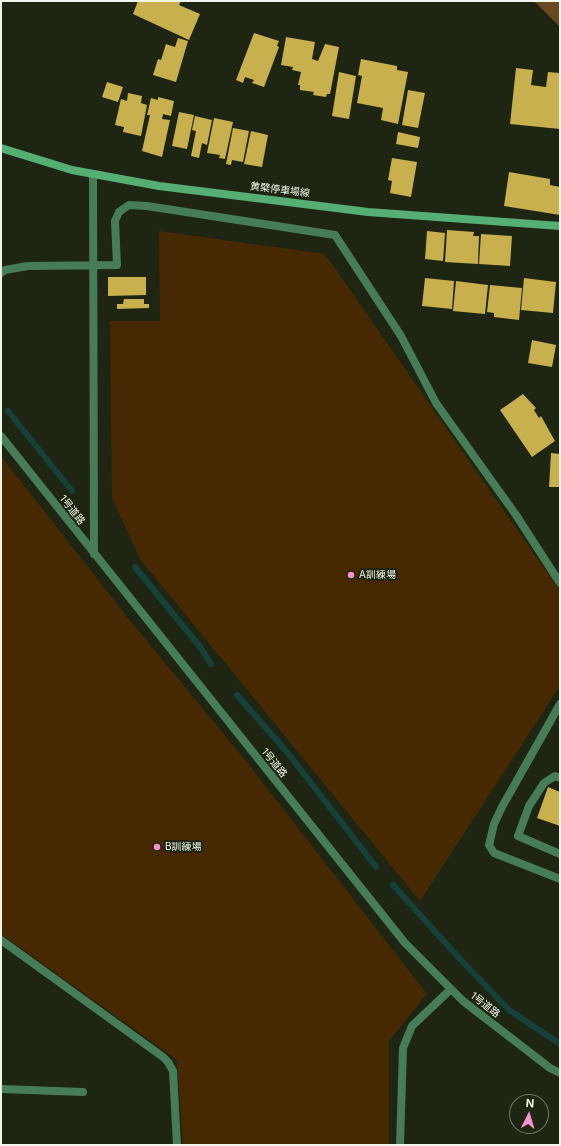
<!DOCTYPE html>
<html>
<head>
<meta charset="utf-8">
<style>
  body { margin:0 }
  #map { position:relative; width:561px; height:1146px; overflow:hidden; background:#1e2512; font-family:Inter,sans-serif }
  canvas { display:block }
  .frame { position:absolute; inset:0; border:2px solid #f0f5e9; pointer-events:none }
  .north { position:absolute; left:509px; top:1094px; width:40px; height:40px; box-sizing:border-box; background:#1e2512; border:1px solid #727868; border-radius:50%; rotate:5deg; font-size:11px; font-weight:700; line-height:16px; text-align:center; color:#f0f5e9 }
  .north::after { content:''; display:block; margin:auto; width:14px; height:18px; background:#f690cf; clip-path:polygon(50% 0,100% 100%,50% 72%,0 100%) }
</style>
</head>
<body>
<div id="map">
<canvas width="561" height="1146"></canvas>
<div class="frame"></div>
<div class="north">N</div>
</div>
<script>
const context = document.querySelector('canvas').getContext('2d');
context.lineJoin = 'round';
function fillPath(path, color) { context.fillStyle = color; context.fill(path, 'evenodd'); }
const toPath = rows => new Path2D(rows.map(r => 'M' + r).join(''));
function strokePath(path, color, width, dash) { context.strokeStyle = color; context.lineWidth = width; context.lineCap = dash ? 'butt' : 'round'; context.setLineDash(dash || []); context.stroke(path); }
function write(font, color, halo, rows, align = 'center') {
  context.font = font + ' Inter,"Noto Sans JP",sans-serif'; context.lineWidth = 4; context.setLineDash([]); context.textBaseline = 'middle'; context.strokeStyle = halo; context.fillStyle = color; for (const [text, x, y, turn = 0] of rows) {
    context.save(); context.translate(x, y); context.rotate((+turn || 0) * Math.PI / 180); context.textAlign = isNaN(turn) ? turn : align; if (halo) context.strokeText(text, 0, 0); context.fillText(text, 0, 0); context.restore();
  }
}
const green = toPath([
  [159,231,325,254,560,591,560,686,420,901,140,559,112,498,110,321,160,321],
  [1,456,128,618,246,761,427,994,389,1041,389,1145,183,1145,177,1060,1,934]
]);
const forest = toPath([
  [534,1,560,1,560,27]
]);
const stream = toPath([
  [8,411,72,491],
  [135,567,201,648,211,664],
  [237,695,287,752,376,867],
  [393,885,460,959,509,1010,560,1044]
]);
const building = toPath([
  [138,1,181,1,179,5,200,14,189,40,133,14],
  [254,33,279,41,277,46,279,47,264,87,252,83,254,80,245,77,243,83,236,80],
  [286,37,315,42,312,59,318,61,325,44,339,47,330,94,327,94,326,97,313,95,314,92,300,90,300,85,298,85,301,72,292,70,293,67,281,65],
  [178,38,188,41,176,82,153,75,158,59,161,60,166,44,175,47],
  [361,59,397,66,397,70,408,72,398,124,381,120,383,108,357,103,362,76,358,75],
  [516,68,533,70,531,85,546,87,548,72,559,73,560,70,560,129,510,124],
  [339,72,356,76,349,119,332,116],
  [107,82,123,87,118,102,102,97],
  [408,90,425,93,418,128,402,125],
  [128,93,142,96,141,103,147,105,141,136,123,132,124,127,115,125,121,99,127,101],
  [158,97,174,101,171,116,163,114,162,119,170,120,162,157,142,151,150,115,147,115,151,98,158,100],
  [179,112,194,115,187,149,172,146],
  [195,116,212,120,207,145,202,143,199,158,191,156,196,131,192,130],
  [214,118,233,122,225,159,219,158,220,155,207,153],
  [233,128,249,131,243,162,232,160,231,165,226,164],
  [251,131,268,135,262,167,244,164],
  [398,132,420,137,418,148,396,144],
  [392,158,417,162,411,197,390,193,392,181,388,180],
  [509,172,550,179,550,185,560,187,560,215,504,206],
  [447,230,474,232,473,236,479,236,478,264,445,262],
  [427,231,445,233,443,261,425,259],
  [481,234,512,236,510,266,479,264],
  [108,277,146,277,146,295,108,296],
  [425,278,454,281,452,309,422,306],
  [524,278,556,282,553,313,521,310],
  [456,281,488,285,485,314,453,311],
  [490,285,522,288,519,320,494,317,494,313,487,312],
  [124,299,144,299,144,304,149,304,149,308,117,309,117,304,123,304],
  [532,340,556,345,552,367,528,363],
  [523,394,536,408,534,410,539,418,541,416,555,441,532,457,500,410],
  [551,453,560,454,560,487,549,487],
  [548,787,560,792,560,826,537,818]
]);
const service = toPath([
  [93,174,94,554],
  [1,273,5,270,28,266,117,265,115,221,119,212,129,205,147,206,335,235,401,336,436,403,516,515,560,583],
  [1,436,405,943,463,1001,550,1068,560,1073],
  [560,704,502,807,494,824,489,845,494,853,560,879],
  [560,778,555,776,544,783,529,806,518,836,560,854],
  [1,940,163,1057,168,1062,173,1071,177,1145],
  [1,1089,83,1092],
  [400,1145,403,1048,412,1026,451,989]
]);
const secondary = toPath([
  [1,148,72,170,159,186,368,212,560,226]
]);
const markers = [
  [351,575,4,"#f690cf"],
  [157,847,4,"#f690cf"]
];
const streetNames = [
  ["黄檗停車場線",280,190,7],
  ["1号道路",72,510,52],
  ["1号道路",274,763,51],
  ["1号道路",485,1005,38]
];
const poiNames = [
  ["A訓練場",359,575],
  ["B訓練場",165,847]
];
fillPath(green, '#462903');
fillPath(forest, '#6a481f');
strokePath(stream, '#16413a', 6);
fillPath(building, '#c7b04d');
strokePath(service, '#467c57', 8);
strokePath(secondary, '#55af74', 8);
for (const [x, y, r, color] of markers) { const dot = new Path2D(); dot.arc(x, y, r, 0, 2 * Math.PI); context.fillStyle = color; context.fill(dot); strokePath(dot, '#1e2512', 1.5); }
write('10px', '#f0f5e9', '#1e2512', streetNames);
write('10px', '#f0f5e9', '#1e2512', poiNames, 'left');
</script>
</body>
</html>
